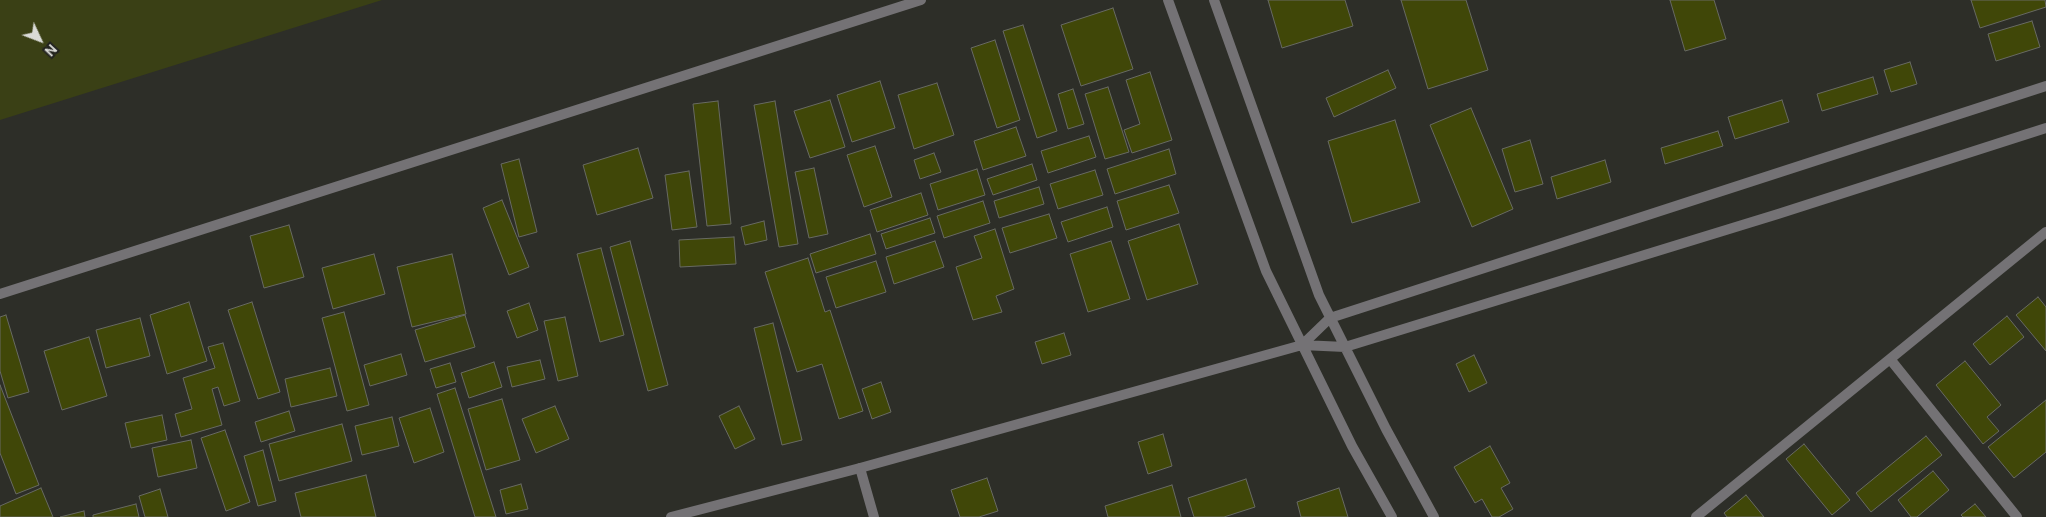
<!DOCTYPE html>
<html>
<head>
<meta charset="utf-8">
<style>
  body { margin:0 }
  #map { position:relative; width:2046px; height:517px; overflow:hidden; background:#2d2e28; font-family:"DM Sans",sans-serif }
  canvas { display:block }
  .north { position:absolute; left:15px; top:15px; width:50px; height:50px; -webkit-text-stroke:4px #23241f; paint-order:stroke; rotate:133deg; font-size:14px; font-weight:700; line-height:20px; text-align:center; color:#dadbd7 }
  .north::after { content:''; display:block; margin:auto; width:18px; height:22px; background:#dadbd7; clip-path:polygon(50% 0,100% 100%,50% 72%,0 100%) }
</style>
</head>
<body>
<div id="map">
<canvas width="2046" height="517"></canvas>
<div class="north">N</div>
</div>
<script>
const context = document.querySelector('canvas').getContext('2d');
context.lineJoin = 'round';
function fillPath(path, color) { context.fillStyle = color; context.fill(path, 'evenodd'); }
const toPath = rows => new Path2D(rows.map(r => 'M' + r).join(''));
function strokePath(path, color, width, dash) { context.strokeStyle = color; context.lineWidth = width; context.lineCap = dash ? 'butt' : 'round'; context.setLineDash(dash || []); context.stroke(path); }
const green = toPath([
  [0,0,382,0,0,120]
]);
const building = toPath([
  [1268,0,1345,0,1353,26,1282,48,1268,0],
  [1401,0,1466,0,1488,70,1428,89,1401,0],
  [1670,0,1714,0,1726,39,1685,51,1670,0],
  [1971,0,2045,0,2046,7,1980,28,1971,0],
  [1113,8,1133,69,1081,86,1061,25,1113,8],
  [2032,21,2040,47,1996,61,1988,34,2032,21],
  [1023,25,1057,131,1037,138,1003,31,1023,25],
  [995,40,1020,120,997,128,971,48,995,40],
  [1910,62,1917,84,1891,92,1884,70,1910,62],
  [1388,70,1396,88,1334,117,1326,98,1388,70],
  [1150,72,1172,140,1132,153,1124,130,1140,124,1126,80,1150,72],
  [1873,77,1878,94,1822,111,1817,94,1873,77],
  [880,81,895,128,852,142,837,95,880,81],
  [937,83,954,135,914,149,898,95,937,83],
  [1108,87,1129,152,1105,159,1085,94,1108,87],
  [1073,89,1084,124,1068,129,1058,94,1073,89],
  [830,100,845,147,810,158,794,111,830,100],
  [1782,100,1789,122,1735,139,1728,117,1782,100],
  [718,101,731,224,707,226,693,104,718,101],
  [775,101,798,244,779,247,754,105,775,101],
  [1471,108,1513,209,1472,227,1430,125,1471,108],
  [1395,120,1420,202,1352,223,1328,141,1395,120],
  [1016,127,1026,156,983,170,974,141,1016,127],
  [1718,131,1723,146,1665,164,1661,148,1718,131],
  [1089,136,1096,157,1048,173,1041,151,1089,136],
  [1530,140,1543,184,1515,192,1502,149,1530,140],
  [875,146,892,197,864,207,847,155,875,146],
  [638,148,653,198,597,215,583,165,638,148],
  [1169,149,1176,174,1115,194,1107,169,1169,149],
  [934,153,941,172,920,179,914,160,934,153],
  [519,159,537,232,519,237,501,164,519,159],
  [1605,160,1611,182,1557,199,1551,177,1605,160],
  [1032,164,1037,180,993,195,987,179,1032,164],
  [814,168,828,234,809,238,795,172,814,168],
  [977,169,985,195,938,210,930,184,977,169],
  [1095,170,1103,195,1058,209,1050,184,1095,170],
  [689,171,697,227,672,230,665,175,689,171],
  [1169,185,1179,213,1126,230,1117,201,1169,185],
  [1039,187,1044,204,999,218,994,201,1039,187],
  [921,193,928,215,877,232,870,210,921,193],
  [502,200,529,267,509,275,483,208,502,200],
  [983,201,990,223,944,238,937,216,983,201],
  [1107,207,1113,227,1068,242,1061,222,1107,207],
  [1049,214,1057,238,1010,253,1002,228,1049,214],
  [930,218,935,233,886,249,881,234,930,218],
  [764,221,767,240,745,245,741,227,764,221],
  [1179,224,1198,284,1147,300,1128,241,1179,224],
  [289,225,304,277,264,288,250,236,289,225],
  [995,229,1014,289,996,296,1002,312,973,320,956,267,982,258,974,236,995,229],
  [870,234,876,254,816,273,810,254,870,234],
  [734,237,736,264,680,267,679,240,734,237],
  [630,241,668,385,648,391,610,247,630,241],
  [935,241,944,267,894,284,886,257,935,241],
  [1111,241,1130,299,1088,312,1070,254,1111,241],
  [601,248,624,335,600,342,577,254,601,248],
  [374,254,385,294,333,309,322,268,374,254],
  [452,254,466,314,412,327,397,267,452,254],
  [808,258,825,312,830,310,863,411,839,419,822,364,797,372,765,272,808,258],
  [876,261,886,292,836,308,826,277,876,261],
  [2038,297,2046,307,2046,351,2016,315,2038,297],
  [189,302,207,361,167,374,150,315,189,302],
  [252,302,280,392,258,399,228,310,252,302],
  [529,303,538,330,517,338,507,311,529,303],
  [344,312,369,405,347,411,322,318,344,312],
  [6,315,29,392,8,398,0,371,0,317,6,315],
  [465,315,475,347,425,362,415,330,465,315],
  [2007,316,2024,337,1990,365,1973,344,2007,316],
  [565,317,578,376,558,381,544,321,565,317],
  [140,318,150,356,106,368,96,330,140,318],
  [773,323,802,440,782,445,754,328,773,323],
  [1064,333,1071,355,1042,364,1035,342,1064,333],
  [89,337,107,396,62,410,44,351,89,337],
  [223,343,240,401,224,406,218,387,212,389,222,425,181,437,175,414,192,409,183,378,215,368,208,347,223,343],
  [401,354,407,375,370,386,364,365,401,354],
  [1474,355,1487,383,1469,392,1456,364,1474,355],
  [540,360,545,379,512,387,507,367,540,360],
  [1965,361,2001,405,1987,417,1999,431,1983,444,1936,385,1965,361],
  [494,362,502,387,469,398,461,373,494,362],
  [450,363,456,382,436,388,430,369,450,363],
  [330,368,337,396,291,407,285,379,330,368],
  [881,382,891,412,872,419,862,389,881,382],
  [0,385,39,485,16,494,0,453,0,385],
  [455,388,496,517,475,517,437,394,455,388],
  [502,399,520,460,486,470,468,409,502,399],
  [2046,400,2046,452,2014,478,1988,447,2046,400],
  [555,406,569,439,536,453,522,419,555,406],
  [739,406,755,439,735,449,719,416,739,406],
  [430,408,444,452,414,463,399,418,430,408],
  [289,411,295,431,261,442,255,422,289,411],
  [162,415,167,440,131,448,125,423,162,415],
  [392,417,399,446,362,455,355,426,392,417],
  [342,424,352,461,279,481,269,444,342,424],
  [225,430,250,502,226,511,201,438,225,430],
  [1163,434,1172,466,1148,474,1138,442,1163,434],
  [1926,436,1942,455,1871,512,1856,493,1926,436],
  [191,440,197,468,158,477,152,448,191,440],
  [1804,444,1850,500,1832,515,1786,459,1804,444],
  [1490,446,1510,483,1501,488,1513,509,1499,517,1492,517,1482,499,1475,503,1454,467,1490,446],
  [263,450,276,501,258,506,244,456,263,450],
  [1933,471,1949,490,1917,517,1911,517,1898,500,1933,471],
  [366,475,376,517,301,517,295,493,366,475],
  [987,478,998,511,979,517,960,517,951,490,987,478],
  [1246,479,1255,507,1224,517,1194,517,1188,498,1246,479],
  [521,484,528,509,506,514,500,490,521,484],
  [1172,485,1181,517,1108,517,1105,506,1172,485],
  [41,488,53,517,0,517,0,506,41,488],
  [1339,488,1348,517,1301,517,1297,502,1339,488],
  [160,489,168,517,145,517,139,496,160,489],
  [1746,495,1764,517,1727,517,1724,513,1746,495],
  [136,504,139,517,93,517,93,515,136,504],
  [1975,504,1986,517,1963,517,1961,515,1975,504],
  [84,511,85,517,60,517,84,511]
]);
const minor = toPath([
  [0,294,921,0],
  [1890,359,2017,517],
  [860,468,874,517],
  [1696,517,2046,232]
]);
const tertiary = toPath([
  [1168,0,1266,271,1352,446,1392,517],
  [1214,0,1319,295,1386,429,1434,517],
  [1302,345,1330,318,2046,86],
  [671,517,860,468,1302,345,1345,347,1778,214,2046,128]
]);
fillPath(green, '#3a4015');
fillPath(building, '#404708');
strokePath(building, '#686a63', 1);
strokePath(minor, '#747275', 10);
strokePath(tertiary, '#747275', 10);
</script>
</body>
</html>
